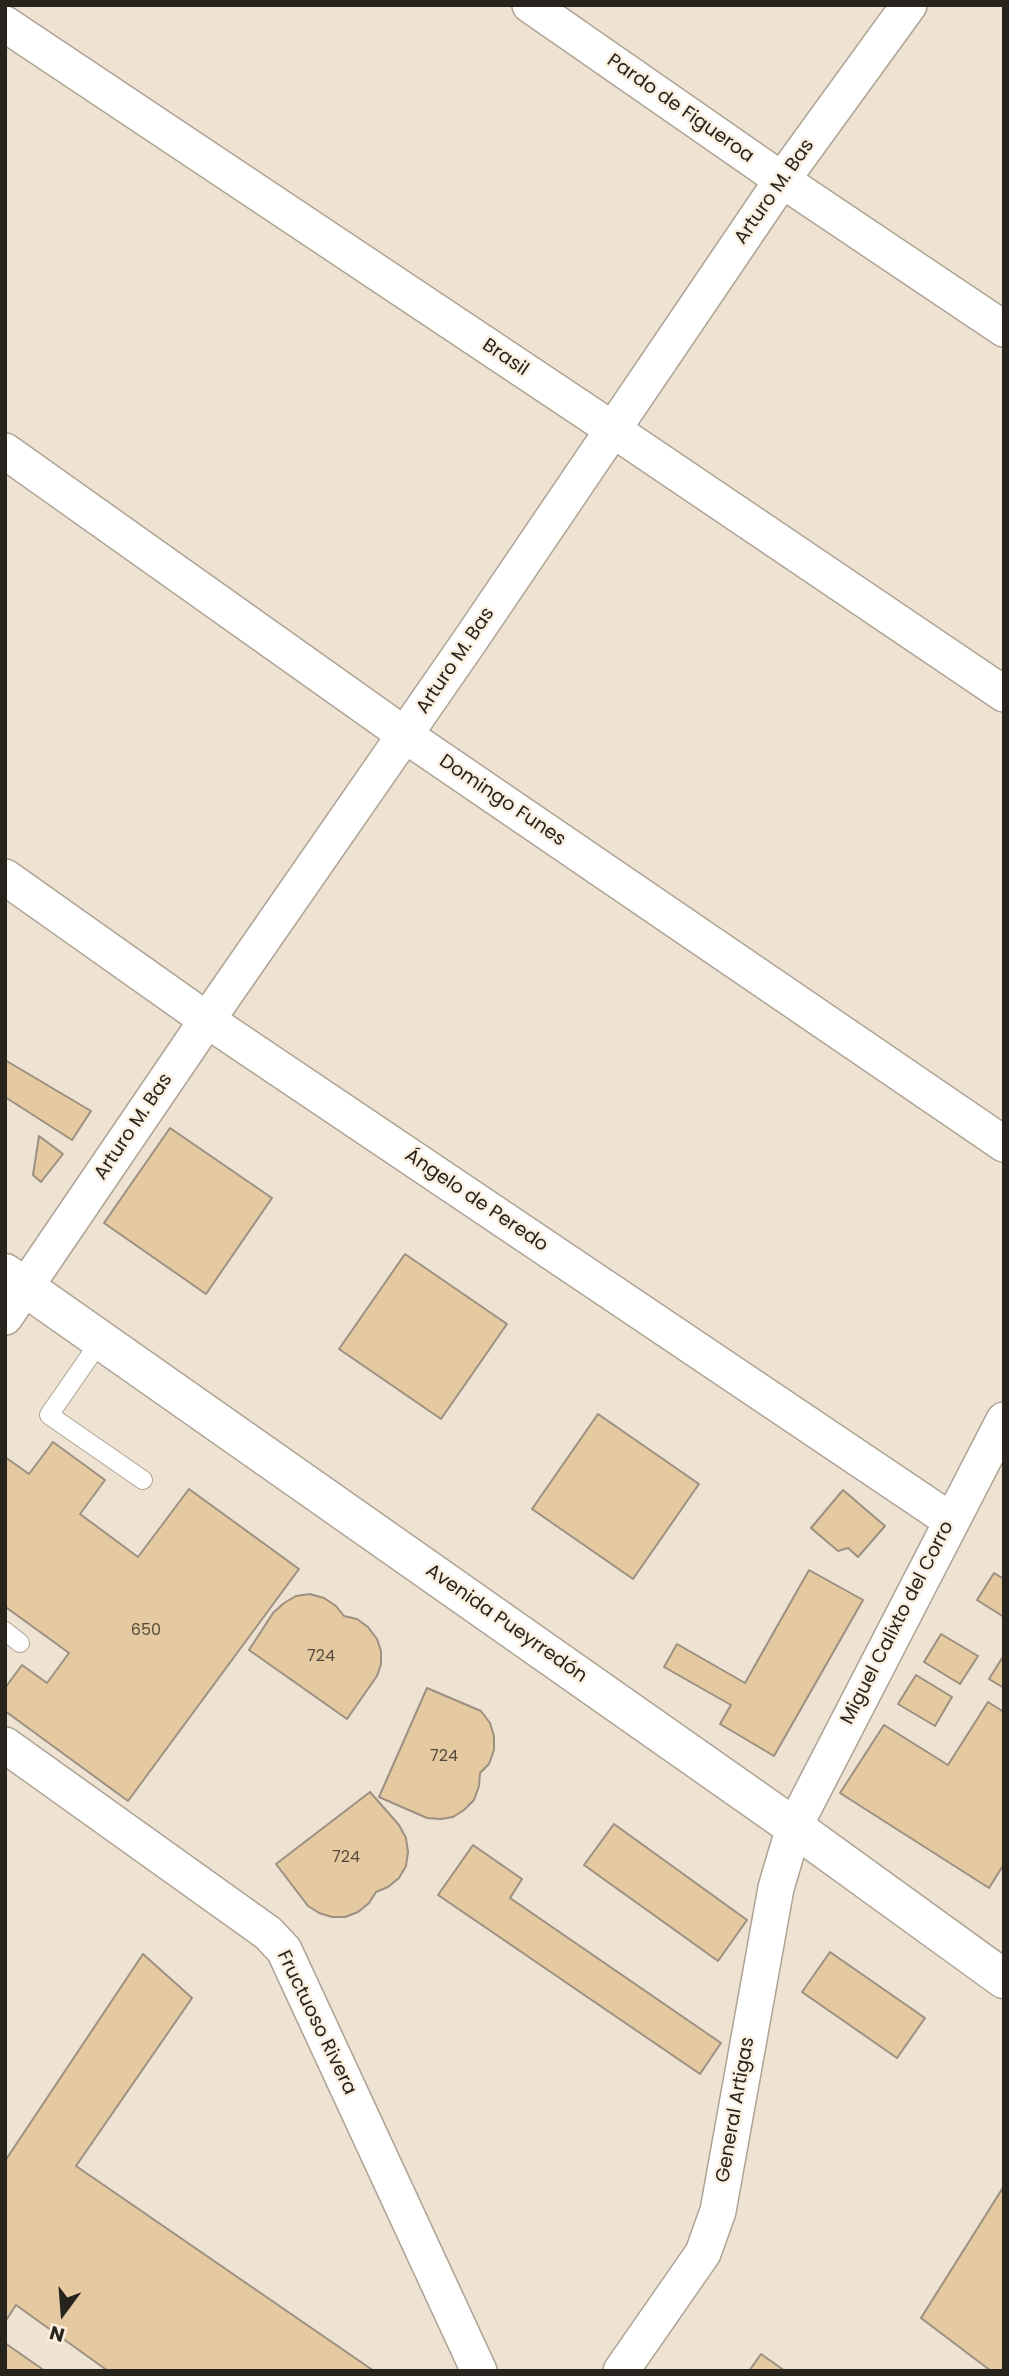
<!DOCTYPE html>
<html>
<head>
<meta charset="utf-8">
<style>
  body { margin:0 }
  #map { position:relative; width:1009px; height:2376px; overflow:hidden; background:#eee2d2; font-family:Poppins,sans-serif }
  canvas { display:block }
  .frame { position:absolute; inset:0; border:7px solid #27231d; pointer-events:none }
  .north { position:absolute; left:28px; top:2278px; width:70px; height:70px; -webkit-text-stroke:5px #fbefdf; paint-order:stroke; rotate:196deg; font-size:19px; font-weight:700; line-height:28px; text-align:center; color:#27231d }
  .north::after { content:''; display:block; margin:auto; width:24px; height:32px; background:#27231d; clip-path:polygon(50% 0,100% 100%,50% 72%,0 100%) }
</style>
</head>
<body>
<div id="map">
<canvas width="1009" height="2376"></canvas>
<div class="frame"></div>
<div class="north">N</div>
</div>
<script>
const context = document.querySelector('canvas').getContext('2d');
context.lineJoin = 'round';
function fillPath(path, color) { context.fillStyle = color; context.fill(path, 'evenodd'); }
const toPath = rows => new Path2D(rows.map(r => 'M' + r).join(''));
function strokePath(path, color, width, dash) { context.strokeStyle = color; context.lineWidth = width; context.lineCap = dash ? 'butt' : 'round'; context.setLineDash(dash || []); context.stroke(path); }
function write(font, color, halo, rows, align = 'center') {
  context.font = font + ' Poppins,sans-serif'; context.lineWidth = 5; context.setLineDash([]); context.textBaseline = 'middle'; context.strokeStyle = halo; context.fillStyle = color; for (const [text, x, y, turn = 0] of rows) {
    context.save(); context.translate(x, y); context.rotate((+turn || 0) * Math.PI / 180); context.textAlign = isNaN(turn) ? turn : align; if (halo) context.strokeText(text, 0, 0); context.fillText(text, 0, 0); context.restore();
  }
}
const building = toPath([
  [5,1060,91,1111,72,1140,5,1097,5,1060],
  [170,1128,272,1198,206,1294,104,1223,170,1128],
  [39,1136,63,1154,41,1182,33,1175,39,1136],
  [405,1254,507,1324,441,1419,339,1349,405,1254],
  [598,1414,699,1484,633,1579,532,1509,598,1414],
  [53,1442,105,1480,80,1514,138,1557,189,1489,299,1569,128,1801,5,1711,5,1688,22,1665,47,1683,69,1653,7,1608,5,1610,5,1457,29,1474,53,1442],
  [843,1490,885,1526,858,1557,848,1548,838,1551,811,1528,843,1490],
  [809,1570,863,1600,774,1756,720,1724,731,1705,664,1667,677,1644,745,1683,809,1570],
  [994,1573,1004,1579,1004,1617,977,1600,994,1573],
  [310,1594,324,1598,336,1606,344,1616,357,1619,368,1627,377,1639,381,1651,381,1664,377,1676,347,1719,249,1650,273,1613,284,1603,296,1596,310,1594],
  [941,1634,978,1656,960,1684,924,1662,941,1634],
  [1004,1655,1004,1688,989,1679,1004,1655],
  [916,1675,952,1697,935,1726,898,1704,916,1675],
  [427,1688,481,1711,490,1723,494,1736,494,1750,489,1764,480,1773,479,1786,474,1800,464,1810,453,1817,441,1819,427,1818,379,1797,427,1688],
  [988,1702,1004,1712,1004,1864,989,1888,840,1793,884,1725,948,1765,988,1702],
  [370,1792,399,1825,406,1838,408,1852,406,1866,399,1878,388,1887,376,1892,369,1903,358,1912,345,1917,332,1917,319,1913,308,1906,276,1864,370,1792],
  [614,1824,747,1920,718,1961,584,1865,614,1824],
  [473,1845,522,1879,510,1898,721,2043,700,2074,438,1895,473,1845],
  [830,1952,925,2018,897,2058,802,1992,830,1952],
  [143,1954,192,1998,76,2166,374,2371,108,2371,16,2305,5,2322,5,2161,143,1954],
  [1004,2186,1004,2371,991,2371,921,2318,1004,2186],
  [5,2343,45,2371,5,2371,5,2343],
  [761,2354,785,2371,749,2371,761,2354]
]);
const service = toPath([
  [101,1340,49,1415,143,1480],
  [5,1631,20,1643]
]);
const minor = toPath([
  [530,5,782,180,1004,329],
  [5,24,612,429,1004,694],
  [5,451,405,735,1004,1144],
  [5,877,207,1020,950,1520],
  [5,1317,207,1020,469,642,782,180,909,5],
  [5,1745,268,1933,284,1950,479,2371],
  [621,2371,703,2253,718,2211,776,1888,794,1827,1004,1420]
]);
const secondary = toPath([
  [5,1273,794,1827,1004,1979]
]);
const numberNames = [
  ["650",146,1631],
  ["724",321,1657],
  ["724",444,1757],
  ["724",346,1858]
];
const streetNames = [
  ["Pardo de Figueroa",680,109,35],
  ["Arturo M. Bas",775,192,-55],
  ["Brasil",505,358,34],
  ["Arturo M. Bas",456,661,-56],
  ["Domingo Funes",502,801,34],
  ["Arturo M. Bas",134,1127,-56],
  ["Ángelo de Peredo",476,1201,34],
  ["Miguel Calixto del Corro",898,1623,-63],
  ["Avenida Pueyrredón",506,1624,35],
  ["Fructuoso Rivera",316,2023,64],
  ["General Artigas",736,2110,-80]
];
fillPath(building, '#e5c9a0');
strokePath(building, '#9b9081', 2);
strokePath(service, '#aea394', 20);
strokePath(minor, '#aea394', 38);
strokePath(secondary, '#aea394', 41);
strokePath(service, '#fff', 18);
strokePath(minor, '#fff', 35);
strokePath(secondary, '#fff', 38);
write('16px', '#564c3e', null, numberNames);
write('19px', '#27231d', '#fbefdf', streetNames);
</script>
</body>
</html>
